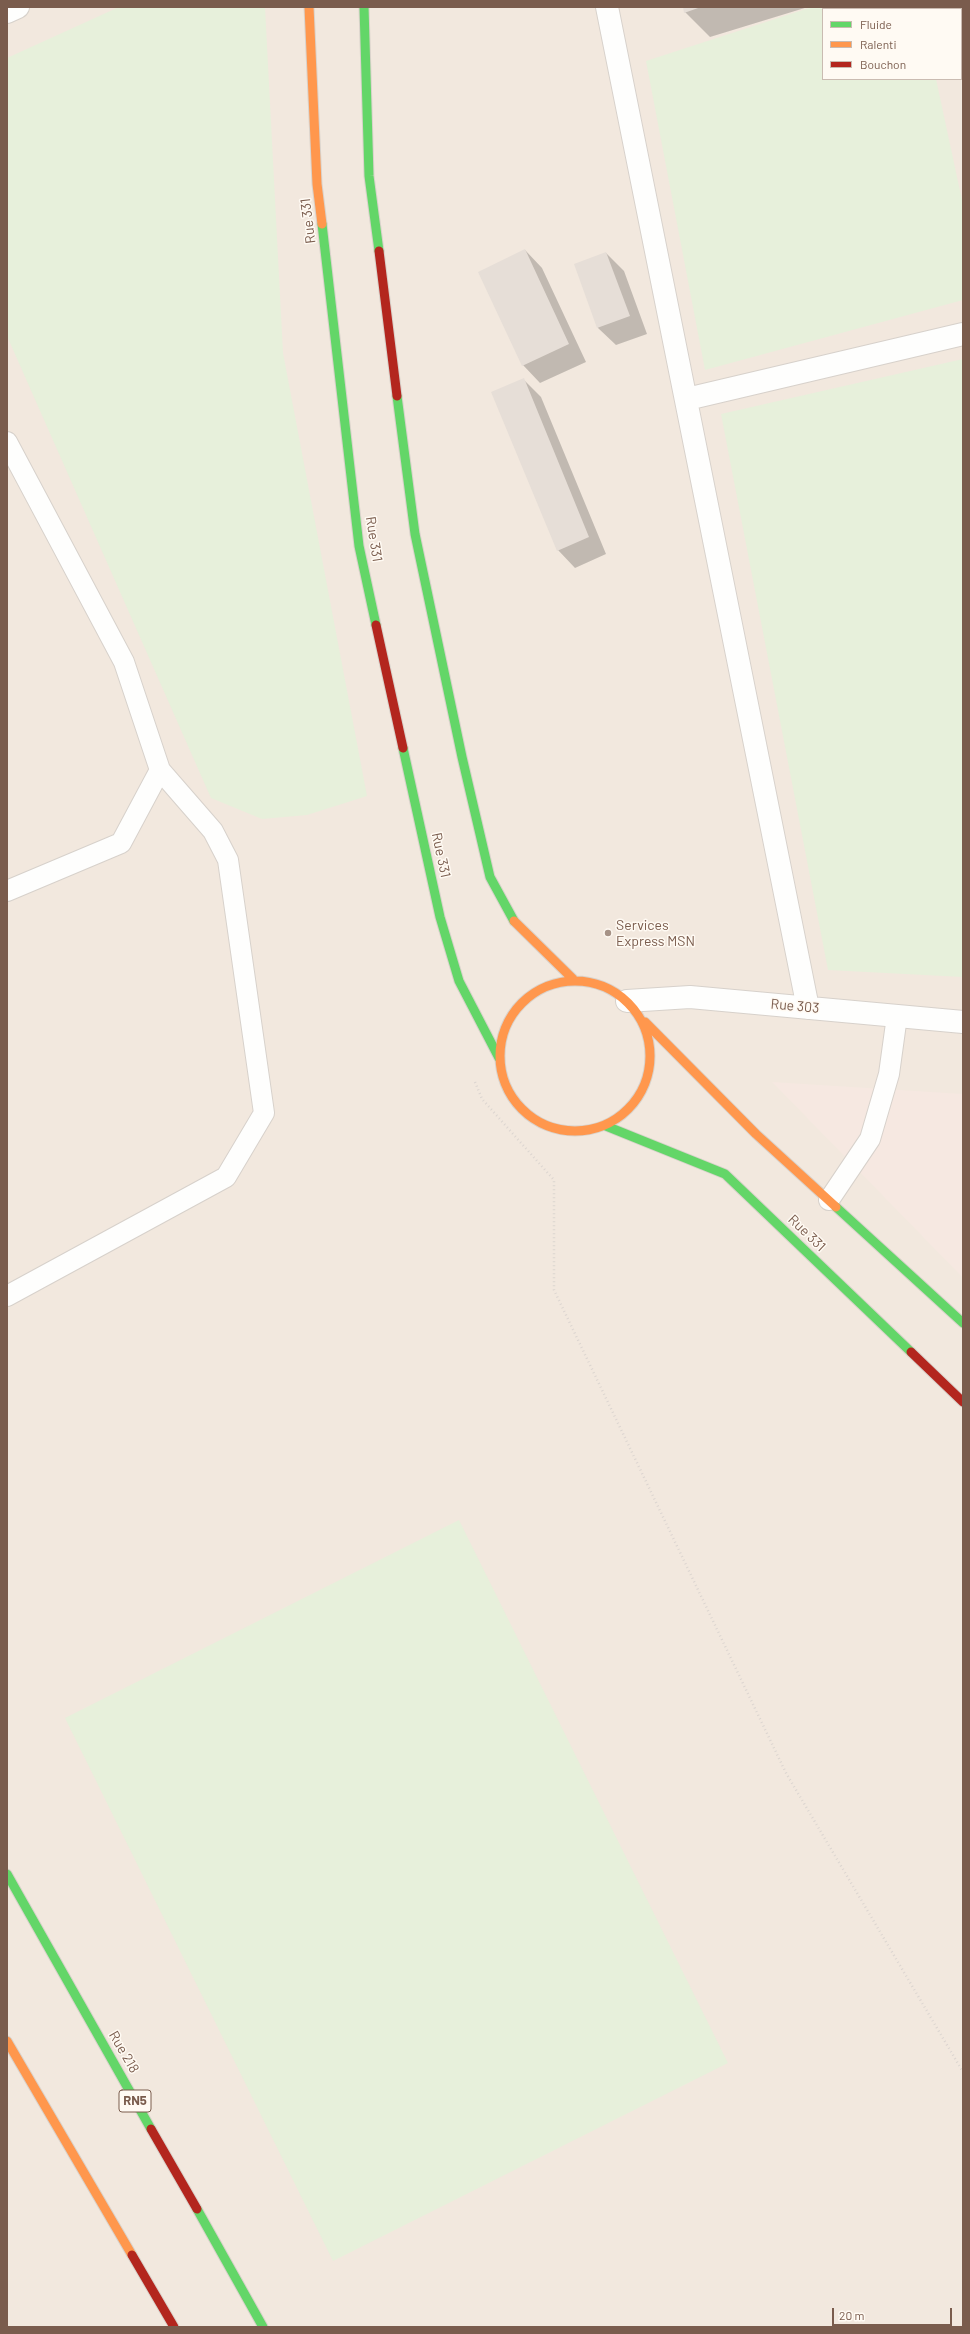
<!DOCTYPE html>
<html>
<head>
<meta charset="utf-8">
<style>
  body { margin:0 }
  #map { position:relative; width:970px; height:2334px; overflow:hidden; background:#f9f5f0; font-family:Barlow,sans-serif }
  canvas { display:block }
  .frame { position:absolute; inset:0; border:8px solid #7a5c4d; pointer-events:none }
  .legend { position:absolute; left:822px; top:8px; width:140px; height:72px; box-sizing:border-box; background:#fffaf3; border:1px solid #cabbb1; margin:0; padding:5px 7px; list-style:none; font-size:12px; color:#7a5c4d }
  .legend li { display:flex; align-items:center; gap:8px; height:20px }
  .legend b { width:20px; border:1px solid #cabbb1 }
  .scale { position:absolute; left:832px; top:2308px; width:120px; height:18px; box-sizing:border-box; border:2px solid #7a5c4d; border-top:0; padding-left:5px; font-size:12px; line-height:14px; white-space:nowrap; color:#7a5c4d; -webkit-text-stroke:3px #fffaf3; paint-order:stroke }
</style>
</head>
<body>
<div id="map">
<canvas width="970" height="2334"></canvas>
<div class="frame"></div>
<ul class="legend">
<li><b style="height:5px;background:#63d668"></b>Fluide</li>
<li><b style="height:5px;background:#ff974d"></b>Ralenti</li>
<li><b style="height:5px;background:#b3261e"></b>Bouchon</li>
</ul>
<div class="scale">20 m</div>
</div>
<script>
const context = document.querySelector('canvas').getContext('2d');
context.lineJoin = 'round';
function fillPath(path, color) { context.fillStyle = color; context.fill(path, 'evenodd'); }
const toPath = rows => new Path2D(rows.map(r => 'M' + r).join(''));
function strokePath(path, color, width, dash) { context.strokeStyle = color; context.lineWidth = width; context.lineCap = dash ? 'butt' : 'round'; context.setLineDash(dash || []); context.stroke(path); }
function write(font, color, halo, rows, align = 'center') {
  context.font = font + ' Barlow,sans-serif'; context.lineWidth = 3; context.setLineDash([]); context.textBaseline = 'middle'; context.strokeStyle = halo; context.fillStyle = color; for (const [text, x, y, turn = 0] of rows) {
    context.save(); context.translate(x, y); context.rotate((+turn || 0) * Math.PI / 180); context.textAlign = isNaN(turn) ? turn : align; if (halo) context.strokeText(text, 0, 0); context.fillText(text, 0, 0); context.restore();
  }
}
const residential = toPath([
  [7,7,963,7,963,2327,7,2327],
  [823,9,961,9,961,79,823,79]
]);
const commercial = toPath([
  [772,1082,963,1094,963,1278]
]);
const green = toPath([
  [119,7,265,7,283,353,367,796,307,815,262,819,211,798,7,336,7,58],
  [812,7,921,7,921,9,823,9,823,79,936,79,963,205,963,300,705,370,646,61],
  [963,359,963,977,828,970,721,414],
  [459,1520,728,2063,333,2261,65,1718]
]);
const shadow = toPath([
  [684,7,808,7,710,37,685,12],
  [525,250,542,268,586,362,540,383,523,365],
  [606,253,624,271,647,334,616,345,598,328],
  [524,380,541,397,606,554,575,568,558,550]
]);
const building = toPath([
  [683,7,701,7,684,13],
  [525,249,569,344,522,366,478,272],
  [606,252,630,316,597,328,574,264],
  [524,378,589,537,557,551,491,392]
]);
const path = toPath([
  [475,1082,482,1099,554,1180,554,1290,786,1773,963,2072]
]);
const lane = toPath([
  [7,442,124,662,160,770,121,843,7,891],
  [829,1200,870,1139,889,1074,897,1016],
  [7,1296,226,1177,264,1113,228,860,213,831,160,770]
]);
const street = toPath([
  [607,7,808,1008],
  [7,12,18,7],
  [687,399,963,334],
  [627,1001,690,997,963,1022]
]);
const fast = toPath([
  [364,7,369,176,379,251],
  [322,224,359,546,376,625],
  [397,396,415,534,462,757,490,877,514,921],
  [403,748,440,917,459,981,499,1058],
  [606,1126,725,1174,911,1352],
  [836,1207,963,1323],
  [7,1874,151,2129],
  [197,2209,263,2327]
]);
const slow = toPath([
  [309,7,317,184,322,224],
  [514,921,573,979],
  '500 1056a75 75 0 1 1 150 0a75 75 0 1 1-150 0Z',
  [645,1022,756,1134,836,1207],
  [7,2041,132,2255]
]);
const jam = toPath([
  [379,251,397,396],
  [376,625,403,748],
  [911,1352,963,1402],
  [151,2129,197,2209],
  [132,2255,174,2327]
]);
const markers = [
  [608,933,4,"#a69286"]
];
const shields = [
  [135,2101,32]
];
const shieldNames = [
  ["RN5",135,2101]
];
const streetNames = [
  ["Rue 331",308,221,-97],
  ["Rue 331",374,539,81],
  ["Rue 331",441,855,78],
  ["Rue 303",795,1006,5],
  ["Rue 331",807,1233,44],
  ["Rue 218",124,2052,60]
];
const poiNames = [
  ["Services",616,925],
  ["Express MSN",616,941]
];
fillPath(residential, '#f2e8de');
fillPath(commercial, '#f6e8e1');
fillPath(green, '#e7f0db');
fillPath(shadow, '#0003');
fillPath(building, '#e6ded7');
strokePath(lane, '#d7d1cb', 22);
strokePath(street, '#d7d1cb', 24);
strokePath(fast, '#d9d2cb', 11);
strokePath(slow, '#d9d2cb', 11);
strokePath(jam, '#d9d2cb', 11);
strokePath(path, '#dcd5d0', 2.5, [1, 3]);
strokePath(lane, '#fefefd', 20);
strokePath(street, '#fefefd', 22);
strokePath(fast, '#63d668', 9);
strokePath(slow, '#ff974d', 9);
strokePath(jam, '#b3261e', 9);
for (const [x, y, r, color] of markers) { const dot = new Path2D(); dot.arc(x, y, r, 0, 2 * Math.PI); context.fillStyle = color; context.fill(dot); strokePath(dot, '#fffaf3', 1.5); }
for (const [x, y, w] of shields) { const box = new Path2D(); box.roundRect(x - w / 2, y - 11, w, 22, 3); context.fillStyle = '#fffaf3'; context.fill(box); strokePath(box, '#7a5c4d', 1); }
write('bold 13px', '#7a5c4d', null, shieldNames);
write('14px', '#7a5c4d', '#fffaf3', streetNames);
write('14px', '#7a5c4d', '#fffaf3', poiNames, 'left');
</script>
</body>
</html>
